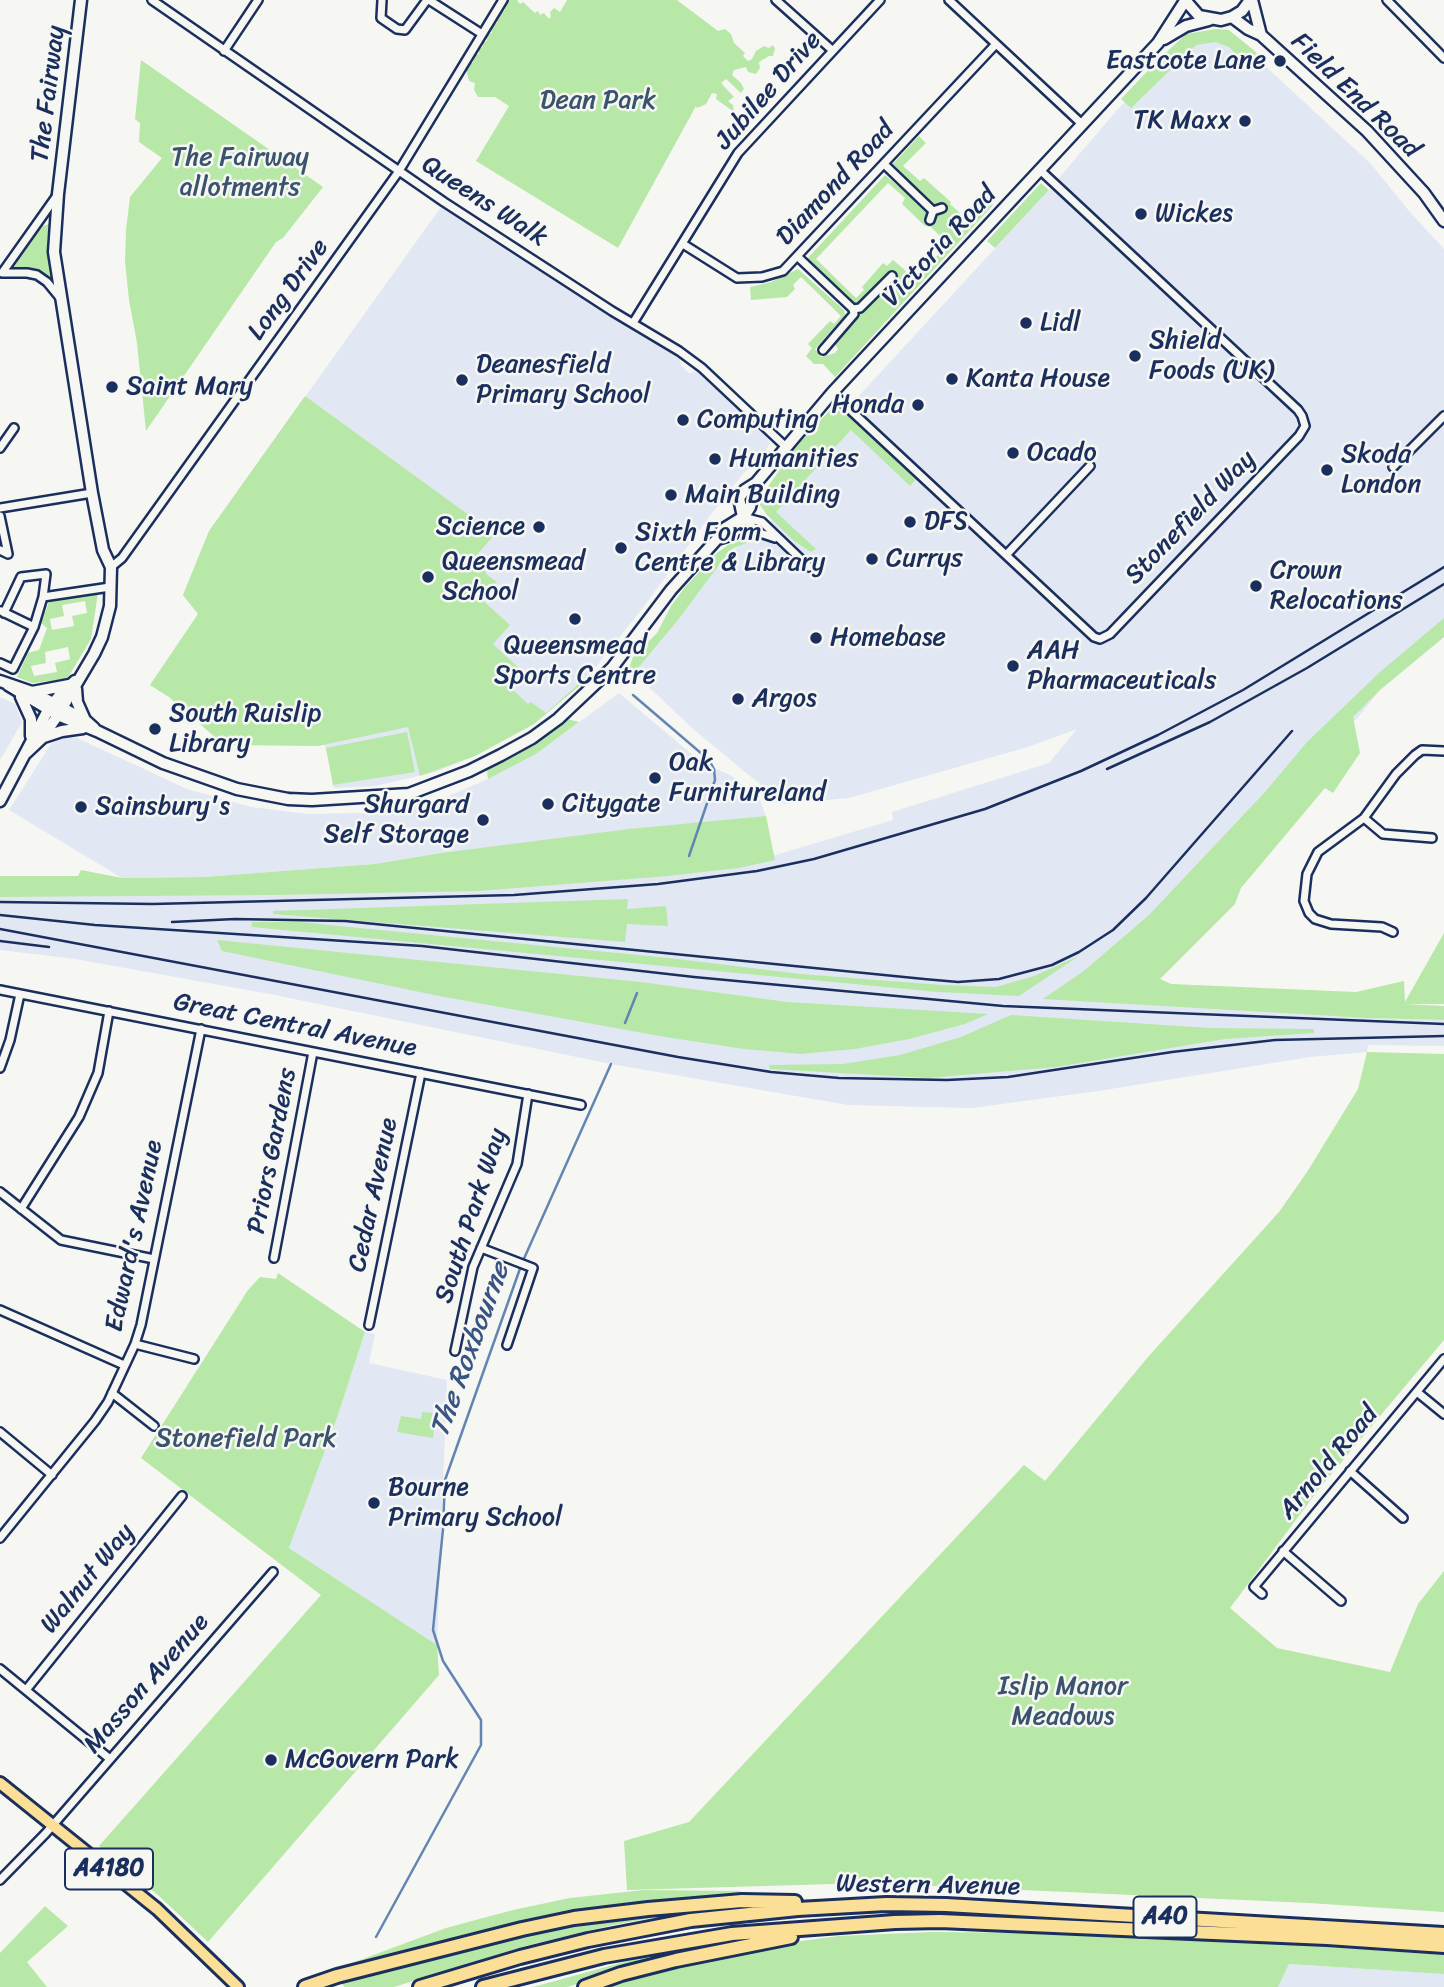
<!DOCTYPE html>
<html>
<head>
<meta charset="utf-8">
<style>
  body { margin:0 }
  canvas { display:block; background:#f6f6f2 }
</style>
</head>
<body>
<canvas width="1444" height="1987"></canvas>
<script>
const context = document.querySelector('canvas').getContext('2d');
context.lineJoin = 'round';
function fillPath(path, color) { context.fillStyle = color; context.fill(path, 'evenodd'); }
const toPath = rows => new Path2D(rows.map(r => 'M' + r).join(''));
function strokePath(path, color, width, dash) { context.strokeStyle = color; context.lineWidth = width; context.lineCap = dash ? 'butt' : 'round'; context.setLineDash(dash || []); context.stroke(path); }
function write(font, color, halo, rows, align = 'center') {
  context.font = font + ' Sriracha,sans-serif'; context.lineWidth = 5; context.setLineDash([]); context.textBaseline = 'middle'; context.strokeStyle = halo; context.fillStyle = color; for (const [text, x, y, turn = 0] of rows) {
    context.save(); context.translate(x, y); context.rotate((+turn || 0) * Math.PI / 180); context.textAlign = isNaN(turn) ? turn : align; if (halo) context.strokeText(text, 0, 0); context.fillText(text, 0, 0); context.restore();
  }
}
const built = toPath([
  [1235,38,1370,163,1409,211,1444,249,1444,637,1380,690,1360,715,1140,957,1113,990,1369,1018,1444,1020,1444,1046,1368,1045,1367,1052,1310,1057,1098,1091,972,1108,848,1105,611,1064,270,994,75,959,0,950,0,884,752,862,893,820,892,812,1049,763,1077,729,1028,747,849,798,784,804,692,728,634,673,677,621,728,553,766,529,776,512,851,430,855,400,1049,190,1116,111,1181,46],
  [441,207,642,336,680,358,681,366,689,373,699,371,765,434,770,442,766,450,742,475,709,517,645,605,584,682,534,724,475,756,435,772,375,786,334,788,325,745,224,745,169,697,150,685,198,614,183,595,209,531],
  [619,693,701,762,732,776,760,800,766,816,441,853,375,864,205,877,122,878,9,810,51,744,56,740,69,737,77,738,187,789,251,807,308,814,361,813,430,804,488,779,536,754],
  [0,697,15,704,22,722,0,760],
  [365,1332,375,1334,369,1363,447,1380,437,1645,289,1548,338,1415],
  [1289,1964,1444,1974,1444,1987,1278,1987]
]);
const green = toPath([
  [507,0,517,0,520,4,523,2,535,13,538,11,540,15,544,13,548,18,551,18,550,12,554,8,560,12,567,0,677,0,718,31,725,29,731,34,734,43,745,53,743,56,748,61,752,59,756,51,764,46,769,48,773,45,775,49,773,56,769,56,759,62,760,68,756,74,748,72,746,67,734,70,732,75,741,83,744,89,741,93,726,79,721,83,734,97,728,101,733,105,734,112,716,99,717,94,712,93,706,104,697,108,696,106,618,248,476,161,509,106,495,97,478,97,474,90,475,83,469,81,466,69,469,62,473,63,474,55,479,54,479,49,483,47,482,43,487,41,486,35,492,33,491,26,497,23,497,13,505,10,505,1],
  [1216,29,1229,30,1257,53,1246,64,1229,47,1215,42,1196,45,1131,108,1121,99,1158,60,1186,34],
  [141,60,323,187,283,238,276,242,146,431,137,343,129,300,125,261,126,230,130,197,162,158,139,142,140,123,135,119],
  [919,136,926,143,903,166,920,181,924,178,951,202,950,204,960,213,958,217,966,224,982,207,978,204,984,197,993,205,835,377,823,364,814,364,806,356,812,348,808,344,830,321,834,324,841,316,801,277,793,285,795,289,787,297,751,300,750,287,771,282,798,269,844,310,845,315,815,349,821,357,835,353,838,349,834,342,883,290,892,293,897,288,894,280,897,277,888,272,857,303,852,303,806,260,885,175,928,211,926,219,934,221,943,210,941,203,933,205,892,165],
  [888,183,905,198,902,204,925,226,931,227,940,236,943,233,951,241,936,257,931,254,924,261,927,266,912,282,904,276,906,271,893,260,887,266,883,263,862,287,864,290,856,298,816,259],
  [1041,183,1049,190,995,248,987,241],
  [49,224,47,246,50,279,34,270,12,270,32,239,43,226],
  [305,396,495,534,476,556,487,575,497,582,480,598,510,625,493,644,524,673,511,688,528,704,531,702,546,713,583,680,584,682,534,724,475,756,420,776,408,727,318,746,224,745,169,697,150,685,198,614,183,595,209,531],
  [829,411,841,411,847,414,917,478,910,486,851,430,776,512,816,549,811,552,794,541,767,515,760,505,760,498,795,448],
  [746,539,746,543,734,548,728,553,678,620,634,673,629,668,633,657,657,633,671,606,685,587,717,553,728,545],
  [98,593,91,639,67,679,32,683,17,677,28,653,39,650,47,628,41,623,49,602,57,599],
  [85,601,87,613,72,616,74,626,52,630,50,619,64,616,62,605],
  [68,647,70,659,55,663,57,672,34,676,31,666,46,663,45,652],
  [1444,618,1444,637,1380,690,1353,717,1360,753,1333,793,1325,788,1241,888,1235,904,1160,979,1171,984,1356,992,1404,981,1405,1002,1444,933,1444,1004,1404,1004,1444,1006,1444,1020,1368,1018,1043,999,1085,970,1149,915,1265,792,1307,742,1380,672],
  [567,719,579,722,536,754,488,779,487,771,491,767,526,748],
  [407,732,415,772,333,785,326,748],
  [766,816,775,860,739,868,668,876,479,891,276,895,0,897,0,876,78,876,81,870,122,878,204,877,375,864,441,853,629,829],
  [628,899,627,909,666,906,668,926,627,924,625,942,273,914,273,911],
  [252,922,300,922,349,927,669,958,801,974,942,985,996,987,1034,976,1079,956,1019,996,938,992,251,927],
  [217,940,641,982,787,1002,988,1014,965,1024,909,1039,855,1049,801,1054,744,1049,665,1037,439,996,222,951],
  [1011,1015,1210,1028,1314,1029,1314,1033,1225,1039,1056,1067,928,1078,770,1069,769,1065,843,1064,900,1055,961,1037],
  [1367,1052,1444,1054,1444,1340,1322,1485,1230,1608,1277,1648,1390,1672,1418,1604,1444,1571,1444,1912,1309,1903,868,1883,627,1890,624,1841,689,1822,1024,1465,1045,1481,1148,1357,1279,1212,1307,1172,1358,1089],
  [278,1273,365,1332,338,1415,289,1548,437,1645,439,1675,208,1942,159,1896,99,1846,321,1595,141,1458,248,1290,260,1277,276,1279],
  [422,1412,436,1413,433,1438,397,1432,401,1416,421,1419],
  [643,1890,740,1891,744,1896,644,1902,566,1913,483,1931,345,1969,352,1963,446,1928,513,1910,570,1898],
  [45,1906,68,1926,27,1962,47,1987,0,1987,0,1953],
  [652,1913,652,1918,613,1925,525,1946,394,1987,344,1987,340,1979,513,1935,580,1923],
  [933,1932,1038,1933,1287,1944,1444,1955,1444,1974,1289,1964,1278,1987,603,1987,684,1963,764,1946,839,1936],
  [657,1953,658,1959,567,1987,533,1987]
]);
const stream = toPath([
  [633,695,709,760,714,769,715,780,689,856],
  [625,1023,637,993],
  [376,1937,481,1745,481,1720,443,1661,433,1630,443,1529,445,1480,522,1263,611,1064]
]);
const street = toPath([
  [152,0,444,202,612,311,679,351,702,368,786,447],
  [382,0,381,18,397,29,405,30,427,0],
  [429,0,482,34],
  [776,0,832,50],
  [949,0,1083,125],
  [1387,0,1444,58],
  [224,51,258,0],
  [884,164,933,211],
  [58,194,2,273,27,273,37,275,47,282,61,299],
  [930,220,933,211,942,208],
  [683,244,737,278,762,277,783,271,996,44],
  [798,257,853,309],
  [633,323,738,153,880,0],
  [823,350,854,314,853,309,860,308,892,276],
  [832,393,1094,637,1100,639,1110,634,1299,436,1305,426,1302,416,1298,410,1040,170],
  [0,448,14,428],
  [1393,467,1444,416],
  [0,508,92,493],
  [0,516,8,554,0,550],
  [743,517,762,522,809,567],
  [744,518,757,532,775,538],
  [1007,554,1090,466],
  [111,567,122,558,399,171,503,0],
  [1,611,34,627],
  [4,613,21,577,46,574,43,597],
  [0,663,13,669,34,627,43,597,110,587],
  [1364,818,1383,834,1432,838],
  [1393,932,1382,927,1331,924,1315,919,1309,913,1304,901,1307,874,1318,852,1364,818,1396,774,1415,755,1422,750,1444,751],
  [0,990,581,1105],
  [0,1068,10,1040,20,994],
  [0,1192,61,1240,154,1259],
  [21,1209,79,1117,98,1073,109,1011],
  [481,1248,533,1268,507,1345],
  [274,1258,313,1052],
  [0,1310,124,1365],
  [369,1325,421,1073],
  [135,1344,194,1359],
  [455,1351,473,1267,517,1164,528,1094],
  [1417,1392,1444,1414],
  [112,1393,154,1426],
  [0,1432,52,1475],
  [1350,1471,1403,1518],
  [0,1538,95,1421,108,1402,135,1344,141,1325,201,1029],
  [1283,1551,1341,1601],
  [1262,1594,1254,1587,1444,1359],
  [0,1669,110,1759],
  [26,1690,182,1496],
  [0,1880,46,1833,273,1572]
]);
const secondary = toPath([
  [1185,0,1199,16,1221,20,1232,17,1242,11,1250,0],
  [1252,0,1261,35],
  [1232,17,1248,29,1261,35,1367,131,1424,193,1444,221],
  [1164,39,1186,26,1209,20],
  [743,517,739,498,745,490,756,483,832,393,1158,43,1185,1],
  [717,539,733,534,750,507,756,483],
  [0,681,32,692,85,720,94,728],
  [8,685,58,715,97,731,163,763,237,789,288,799,312,800,409,794,469,771,501,755,532,738,558,719,612,668,671,590,717,539,722,530,743,517],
  [76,689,77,702,85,720],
  [32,692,69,685],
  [21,697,31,719,31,736],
  [44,737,62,731,83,728],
  [26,753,42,738,58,715,94,654,102,637,110,606,111,567,103,550,92,493,54,252,58,194,81,0],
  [0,801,48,710,59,696,75,681]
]);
const primary = toPath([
  [0,1783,157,1909,238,1987]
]);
const highway = toPath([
  [305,1987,337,1976,522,1929,574,1918,648,1909,742,1901,795,1902],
  [420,1987,520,1957,588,1940,691,1920,798,1909,886,1904,946,1905,1444,1934],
  [483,1987,604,1956,732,1934,895,1922,940,1921,1327,1938,1444,1946],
  [585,1987,621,1974,676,1960,791,1937]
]);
const rail = toPath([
  [1107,769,1210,722,1307,668,1444,584],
  [0,902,153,904,514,895,658,884,757,871,814,859,985,809,1081,771,1158,735,1243,690,1444,567],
  [0,915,95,925,422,946,694,977,1003,1006,1444,1024],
  [172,922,235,919,345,921,924,979,958,982,999,979,1052,965,1079,952,1113,930,1146,898,1292,731],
  [0,929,678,1057,771,1072,839,1078,947,1080,1008,1077,1172,1052,1275,1040,1444,1036],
  [0,941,49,947]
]);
const markers = [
  [1280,61,7,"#1b2f5e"],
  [1245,121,7,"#1b2f5e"],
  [1141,214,7,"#1b2f5e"],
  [1026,323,7,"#1b2f5e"],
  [1135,356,7,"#1b2f5e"],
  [952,379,7,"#1b2f5e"],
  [462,380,7,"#1b2f5e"],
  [112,387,7,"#1b2f5e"],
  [918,405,7,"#1b2f5e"],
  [683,420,7,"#1b2f5e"],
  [1013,453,7,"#1b2f5e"],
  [715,459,7,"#1b2f5e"],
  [1327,470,7,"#1b2f5e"],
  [671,495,7,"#1b2f5e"],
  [910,522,7,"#1b2f5e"],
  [539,527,7,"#1b2f5e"],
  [621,548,7,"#1b2f5e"],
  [872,559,7,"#1b2f5e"],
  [428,577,7,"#1b2f5e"],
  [1256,586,7,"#1b2f5e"],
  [575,619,7,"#1b2f5e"],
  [816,638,7,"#1b2f5e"],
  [1013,666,7,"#1b2f5e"],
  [738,699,7,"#1b2f5e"],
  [155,729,7,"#1b2f5e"],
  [655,778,7,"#1b2f5e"],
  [548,804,7,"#1b2f5e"],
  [81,807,7,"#1b2f5e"],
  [483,820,7,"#1b2f5e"],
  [374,1503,7,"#1b2f5e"],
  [271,1760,7,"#1b2f5e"]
];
const shields = [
  [109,1869,88],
  [1165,1917,63]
];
const shieldNames = [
  ["A4180",109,1869],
  ["A40",1165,1917]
];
const poiNames = [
  ["Eastcote Lane",1266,61,"right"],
  ["TK Maxx",1231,121,"right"],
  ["Wickes",1155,214],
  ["Lidl",1040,323],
  ["Shield",1149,341],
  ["Foods (UK)",1149,371],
  ["Deanesfield",476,365],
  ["Primary School",476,395],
  ["Kanta House",966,379],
  ["Saint Mary",126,387],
  ["Honda",904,405,"right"],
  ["Computing",697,420],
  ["Ocado",1027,453],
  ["Skoda",1341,455],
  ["London",1341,485],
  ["Humanities",729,459],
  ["Main Building",685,495],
  ["DFS",924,522],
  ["Science",525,527,"right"],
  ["Sixth Form",635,533],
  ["Centre & Library",635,563],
  ["Currys",886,559],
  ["Queensmead",442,562],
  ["School",442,592],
  ["Crown",1270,571],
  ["Relocations",1270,601],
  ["Homebase",830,638],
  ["Queensmead",575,646,"center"],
  ["Sports Centre",575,676,"center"],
  ["AAH",1027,651],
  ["Pharmaceuticals",1027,681],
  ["Argos",752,699],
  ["South Ruislip",169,714],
  ["Library",169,744],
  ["Oak",669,763],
  ["Furnitureland",669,793],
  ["Citygate",562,804],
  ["Shurgard",469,805,"right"],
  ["Self Storage",469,835,"right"],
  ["Sainsbury's",95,807],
  ["Bourne",388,1488],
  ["Primary School",388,1518],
  ["McGovern Park",285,1760]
];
const streetNames = [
  ["Jubilee Drive",769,91,-49],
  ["The Fairway",49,94,-83],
  ["Field End Road",1355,96,44],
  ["Diamond Road",836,184,-47],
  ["Queens Walk",484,202,33],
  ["Victoria Road",940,247,-47],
  ["Long Drive",289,290,-54],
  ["Stonefield Way",1191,518,-46],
  ["Great Central Avenue",295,1026,11],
  ["Priors Gardens",273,1151,-79],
  ["Cedar Avenue",374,1195,-78],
  ["South Park Way",472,1216,-72],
  ["Edward's Avenue",135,1236,-78],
  ["Arnold Road",1329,1463,-50],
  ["Walnut Way",88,1579,-51],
  ["Masson Avenue",147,1684,-49],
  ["Western Avenue",928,1886,1]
];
const parkNames = [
  ["Dean Park",598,101],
  ["The Fairway",240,158],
  ["allotments",240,188],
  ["Stonefield Park",246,1439],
  ["Islip Manor",1063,1687],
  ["Meadows",1063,1717]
];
const waterNames = [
  ["The Roxbourne",471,1350,-70]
];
fillPath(built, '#e1e8f3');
fillPath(green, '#b8e8a7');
strokePath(stream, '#6385b3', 2.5);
strokePath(street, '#1b2f5e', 12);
strokePath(secondary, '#1b2f5e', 15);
strokePath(primary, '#1b2f5e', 16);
strokePath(highway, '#1b2f5e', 18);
strokePath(street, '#f6f6f2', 7);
strokePath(secondary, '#f6f6f2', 10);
strokePath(primary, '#fbdf96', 10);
strokePath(highway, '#fbdf96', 12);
strokePath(rail, '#1b2f5e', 2.5);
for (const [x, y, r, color] of markers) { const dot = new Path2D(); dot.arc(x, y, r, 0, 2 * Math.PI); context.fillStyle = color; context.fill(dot); strokePath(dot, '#f6f6f2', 2.5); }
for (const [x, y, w] of shields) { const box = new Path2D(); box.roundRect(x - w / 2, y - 20.5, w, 41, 5); context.fillStyle = '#f6f6f2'; context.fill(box); strokePath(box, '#1b2f5e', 2); }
write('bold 24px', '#1b2f5e', null, shieldNames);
write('26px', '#1b2f5e', '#f6f6f2', poiNames, 'left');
write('26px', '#1b2f5e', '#f6f6f2', streetNames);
write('26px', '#3a546d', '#f6f6f2', parkNames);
write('italic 28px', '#395382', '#f6f6f2', waterNames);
</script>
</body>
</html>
